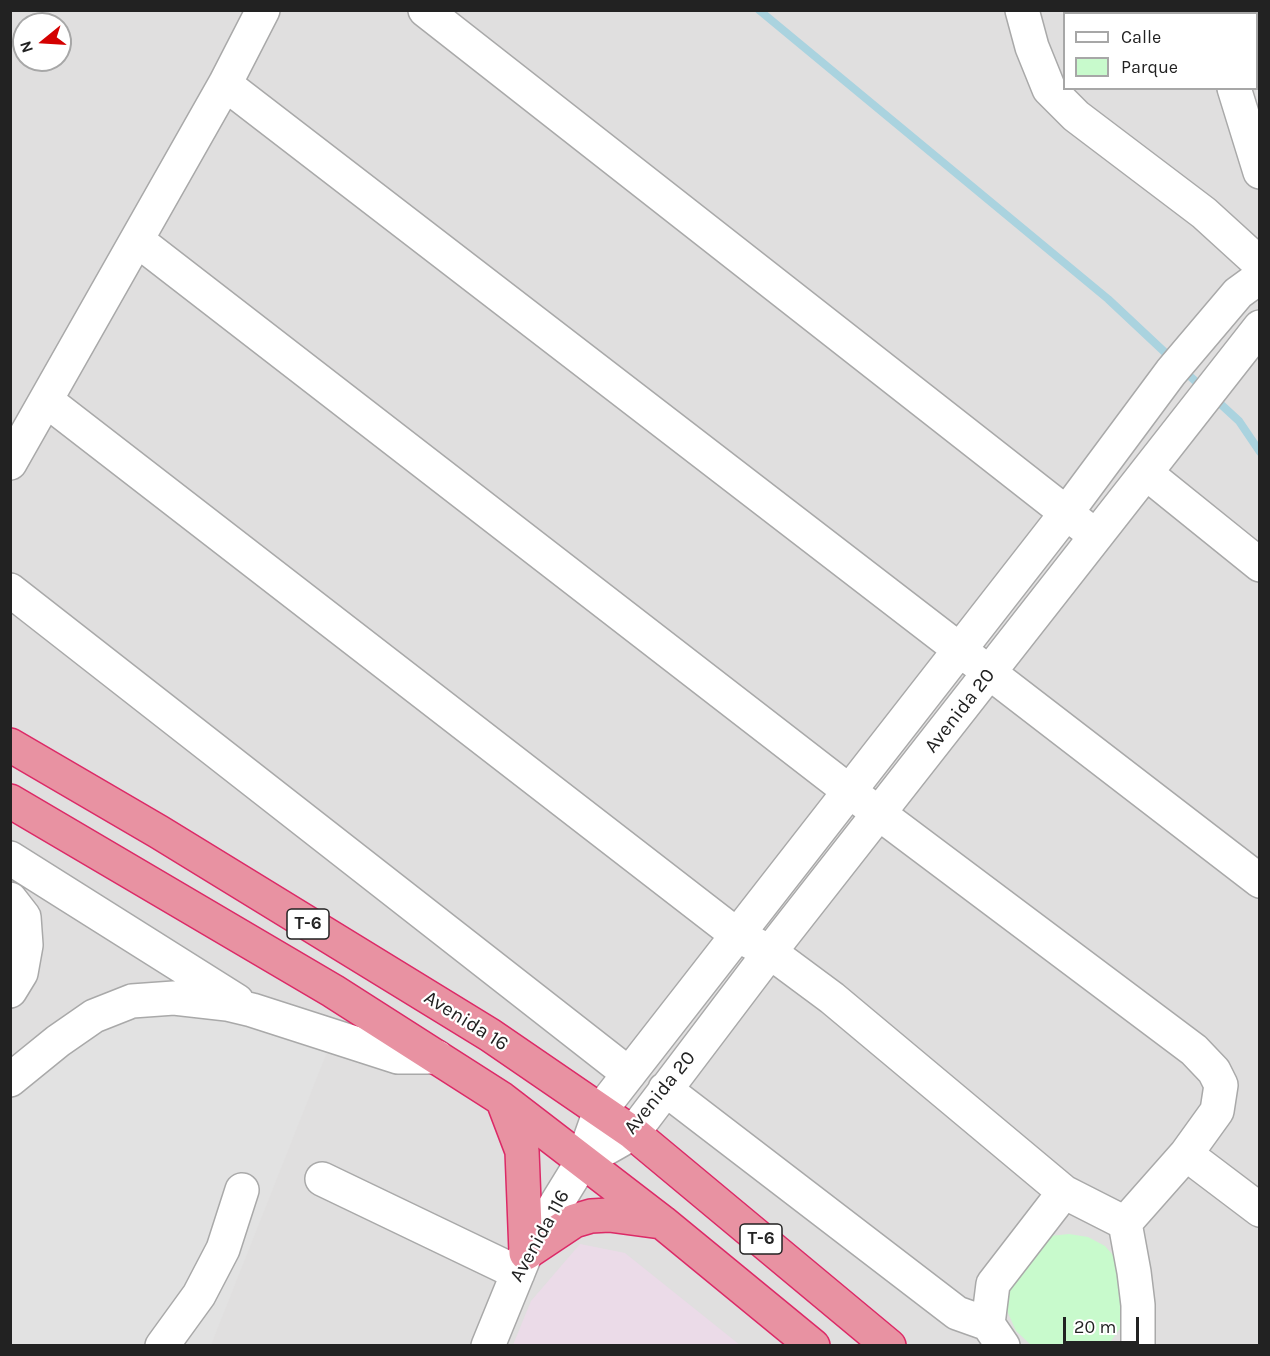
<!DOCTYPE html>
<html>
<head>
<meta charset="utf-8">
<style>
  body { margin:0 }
  #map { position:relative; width:1270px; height:1356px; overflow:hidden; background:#f2efe9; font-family:Karla,sans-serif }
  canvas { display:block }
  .frame { position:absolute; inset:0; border:12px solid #222; pointer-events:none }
  .legend { position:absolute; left:1063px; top:12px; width:195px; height:78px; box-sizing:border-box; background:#fff; border:2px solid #a7a7a7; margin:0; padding:8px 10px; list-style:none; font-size:18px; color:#222 }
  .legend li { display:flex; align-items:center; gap:12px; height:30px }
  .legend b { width:30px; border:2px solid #a7a7a7 }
  .north { position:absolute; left:12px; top:12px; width:60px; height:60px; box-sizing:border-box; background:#fff; border:2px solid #a7a7a7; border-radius:50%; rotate:252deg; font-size:16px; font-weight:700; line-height:24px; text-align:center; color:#222 }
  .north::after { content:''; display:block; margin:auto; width:21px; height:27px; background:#d40000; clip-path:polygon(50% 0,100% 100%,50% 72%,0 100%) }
  .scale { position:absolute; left:1063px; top:1317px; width:76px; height:27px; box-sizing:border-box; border:3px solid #222; border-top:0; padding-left:8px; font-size:18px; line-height:21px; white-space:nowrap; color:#222; -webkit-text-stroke:4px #fff; paint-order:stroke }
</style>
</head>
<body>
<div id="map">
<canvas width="1270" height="1356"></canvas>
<div class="frame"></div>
<ul class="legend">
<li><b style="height:8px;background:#fff"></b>Calle</li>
<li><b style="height:16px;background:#c8facc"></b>Parque</li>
</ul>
<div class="north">N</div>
<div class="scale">20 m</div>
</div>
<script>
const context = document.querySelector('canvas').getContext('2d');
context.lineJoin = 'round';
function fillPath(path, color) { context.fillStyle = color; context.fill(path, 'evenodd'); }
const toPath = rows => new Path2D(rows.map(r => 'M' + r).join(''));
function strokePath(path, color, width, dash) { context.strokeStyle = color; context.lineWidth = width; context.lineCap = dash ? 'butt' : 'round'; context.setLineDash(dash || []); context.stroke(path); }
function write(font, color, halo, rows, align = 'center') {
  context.font = font + ' Karla,sans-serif'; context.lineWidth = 4.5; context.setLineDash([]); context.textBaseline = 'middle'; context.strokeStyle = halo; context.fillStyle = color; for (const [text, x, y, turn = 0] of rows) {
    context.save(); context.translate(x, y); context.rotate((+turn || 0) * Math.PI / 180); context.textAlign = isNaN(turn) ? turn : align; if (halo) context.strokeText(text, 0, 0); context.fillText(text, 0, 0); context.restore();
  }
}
const residential = toPath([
  [11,11,1259,11,1259,1345,11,1345],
  [1064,14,1256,14,1256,88,1064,88],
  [24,24,60,24,60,60,24,60]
]);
const industrial = toPath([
  [580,1244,625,1253,740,1345,513,1345,531,1301]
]);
const park = toPath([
  [1069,1234,1088,1237,1105,1246,1119,1262,1123,1324,1111,1341,1104,1345,1031,1345,1016,1331,1008,1313,1006,1294,1050,1236]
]);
const parking = toPath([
  [183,984,327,1052,211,1345,11,1346,11,1067]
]);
const stream = toPath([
  [759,10,1108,299,1172,359],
  [1183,370,1203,388],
  [1214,398,1239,421,1260,452]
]);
const minor = toPath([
  [425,10,1083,526],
  [1022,10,1032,47,1049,89,1076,116,1204,213,1260,264],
  [1210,10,1211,14],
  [225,84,1260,881],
  [1234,88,1260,172],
  [137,240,849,791,1194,1050,1214,1071,1221,1085,1217,1111,1186,1154,1125,1223],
  [47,401,737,935,770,952,832,998,1064,1192,1125,1223,1134,1272,1138,1305,1138,1346],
  [10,463,225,84,263,10],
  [1146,473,1260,565],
  [10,590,629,1074],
  [10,858,237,1001],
  [10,899,24,917,26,945,21,973,10,991],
  [10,1080,58,1041,94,1016,132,1001,174,998,227,1004,252,1010,398,1057,437,1057],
  [665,1089,957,1313,988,1324],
  [1186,1154,1260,1210],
  [582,1162,633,1133,770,952,1260,327],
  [322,1179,518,1273],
  [162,1346,199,1295,223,1249,242,1190],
  [488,1346,526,1253,582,1162,600,1111,1067,512,1171,372,1238,293,1260,277],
  [1003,1346,988,1324,993,1284,1064,1192]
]);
const highway = toPath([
  [10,745,159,832,490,1035,633,1133,889,1346],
  [10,801,333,991,502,1099,662,1222,813,1346],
  [503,1101,522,1151,526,1253],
  [526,1253,574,1221,591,1216,609,1215,661,1222]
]);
const shields = [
  [308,924,42],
  [761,1239,42]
];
const shieldNames = [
  ["T-6",308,924],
  ["T-6",761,1239]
];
const streetNames = [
  ["Avenida 20",960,711,-52],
  ["Avenida 16",466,1021,32],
  ["Avenida 20",660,1093,-51],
  ["Avenida 116",540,1236,-61]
];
fillPath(residential, '#e0dfdf');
fillPath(industrial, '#ebdbe8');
fillPath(park, '#c8facc');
fillPath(parking, '#e2e2e2');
strokePath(stream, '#aad3df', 8);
strokePath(minor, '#a9a9a9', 36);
strokePath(highway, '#dc2a67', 36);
strokePath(minor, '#fff', 33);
strokePath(highway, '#e892a2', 33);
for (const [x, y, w] of shields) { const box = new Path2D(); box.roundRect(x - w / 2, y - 15, w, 30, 4.5); context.fillStyle = '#fff'; context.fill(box); strokePath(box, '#222', 1.5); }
write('bold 18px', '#222', null, shieldNames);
write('20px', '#222', '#fff', streetNames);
</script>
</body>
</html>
